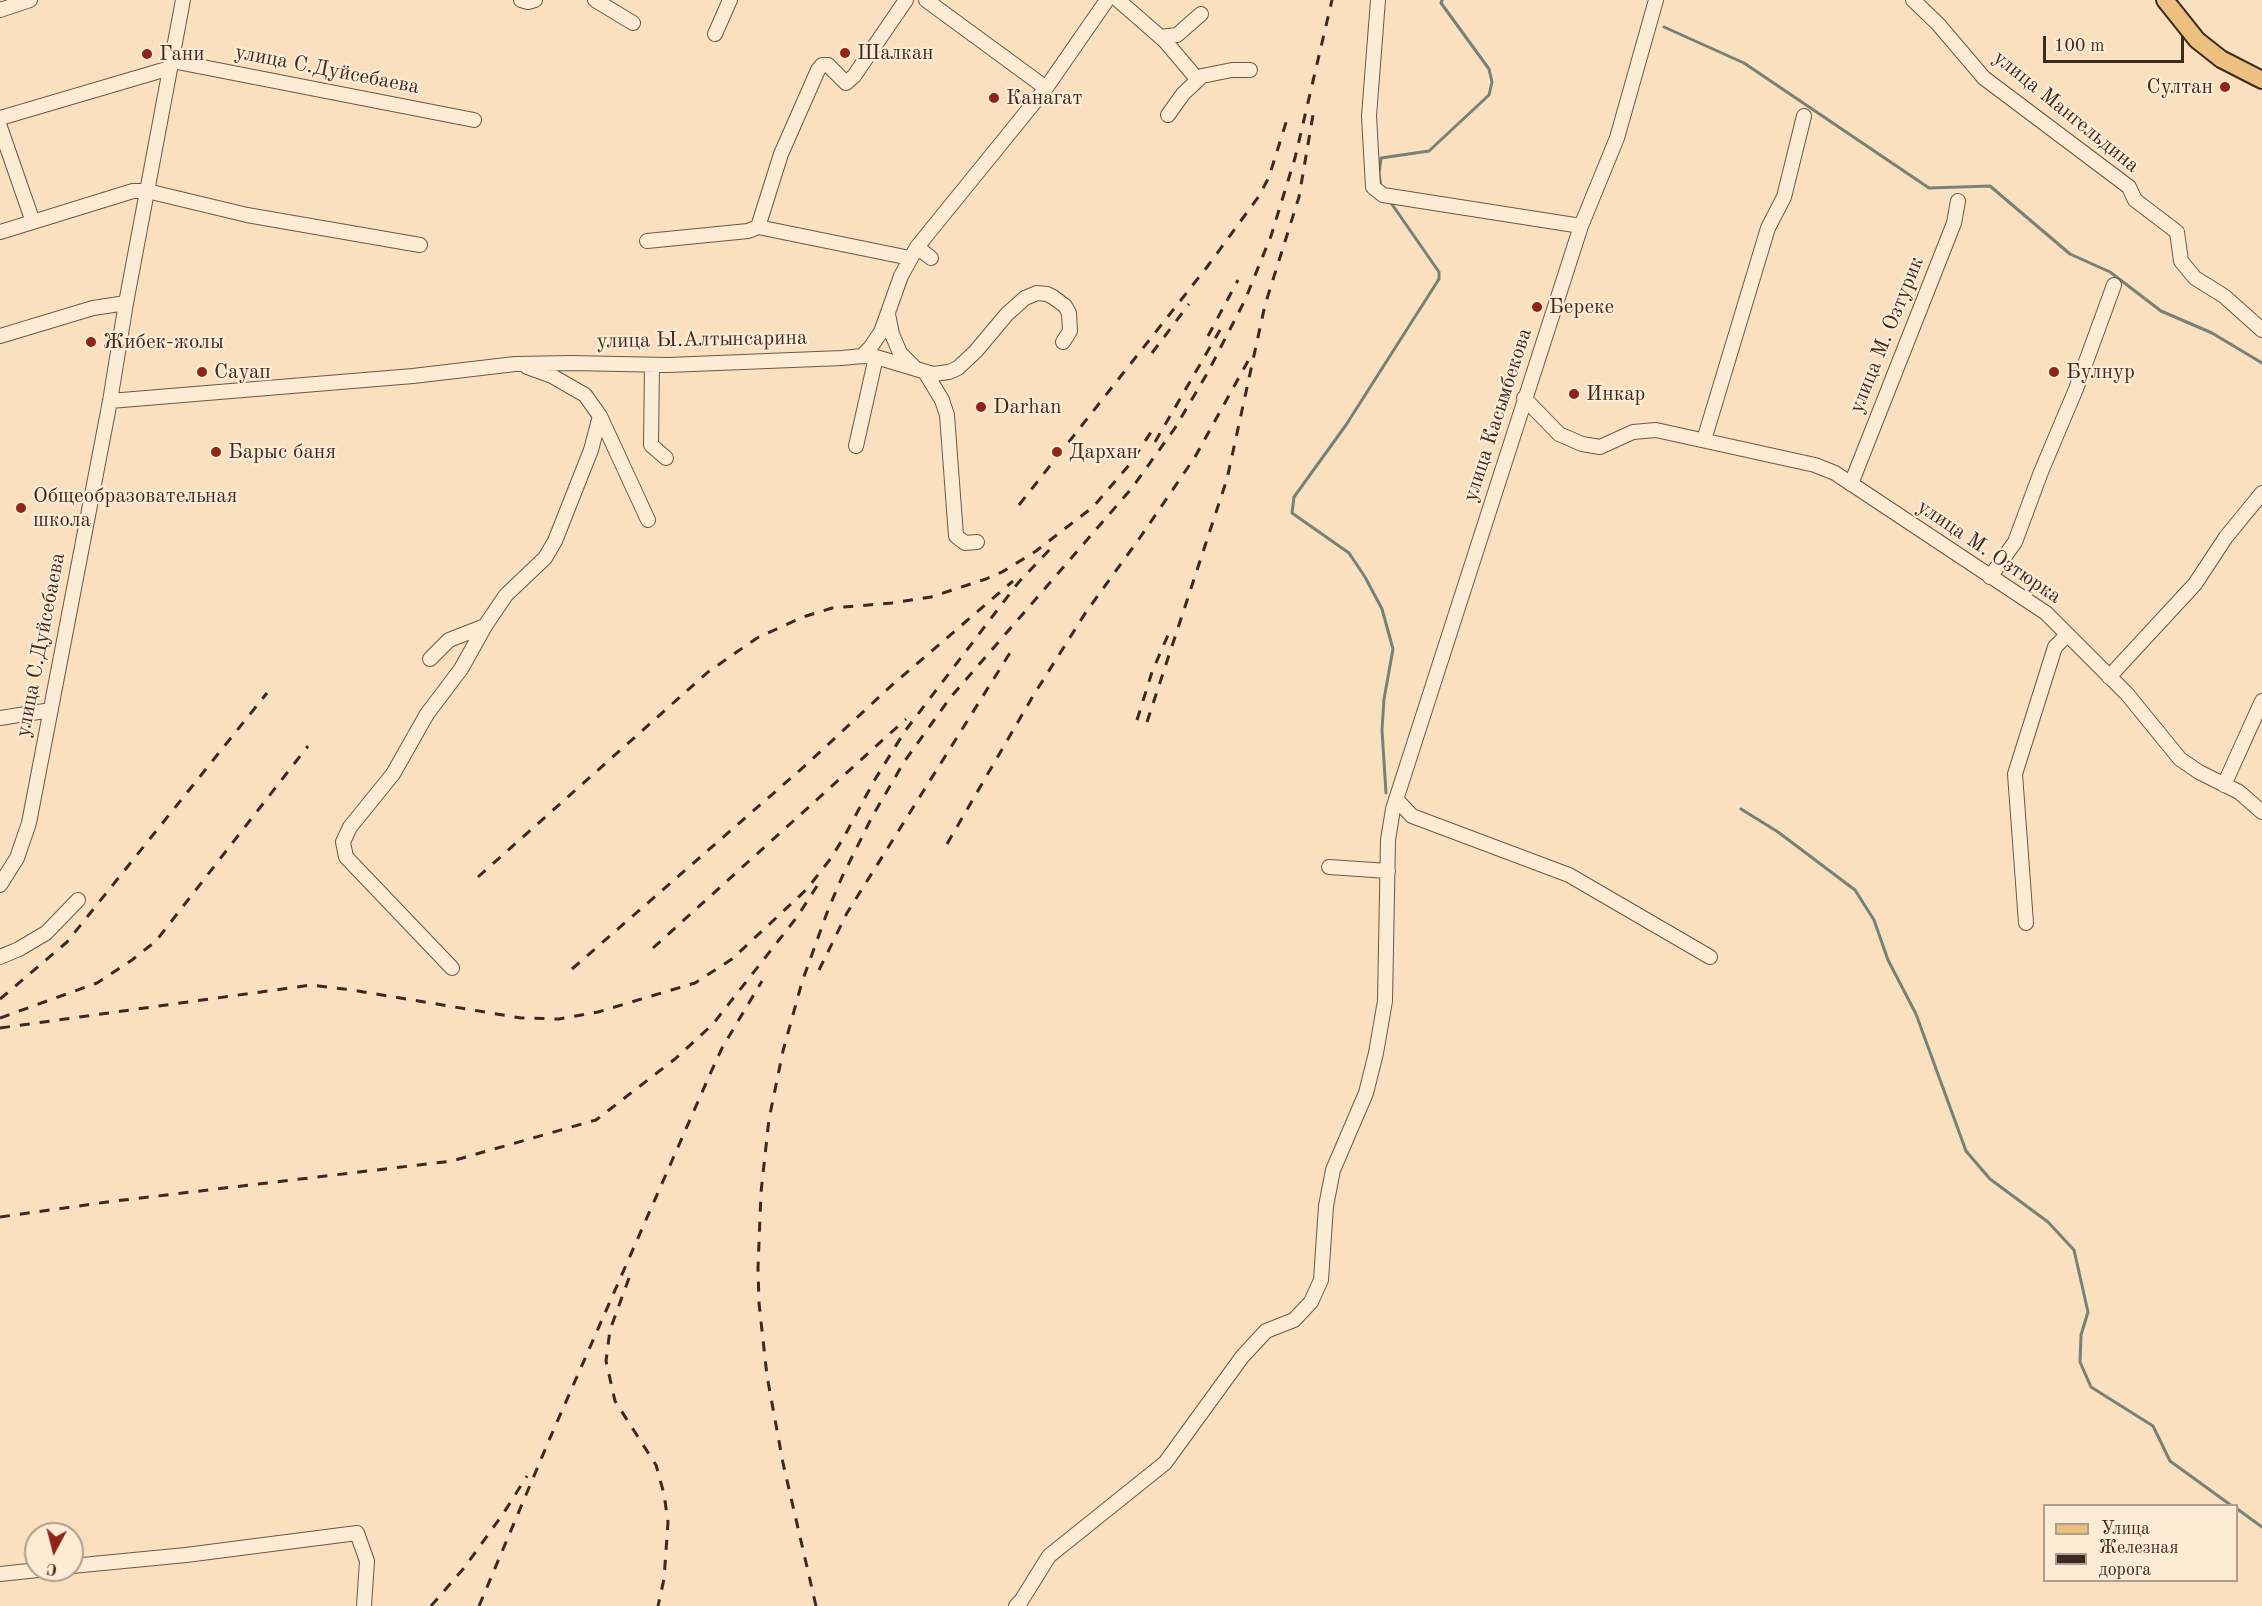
<!DOCTYPE html>
<html>
<head>
<meta charset="utf-8">
<style>
  body { margin:0 }
  #map { position:relative; width:2262px; height:1606px; overflow:hidden; background:#fae0be; font-family:"Old Standard TT",serif }
  canvas { display:block }
  .legend { position:absolute; left:2043px; top:1504px; width:195px; height:78px; box-sizing:border-box; background:#fcebd5; border:2px solid #ae9e8d; margin:0; padding:8px 10px; list-style:none; font-size:18px; color:#3a2a20 }
  .legend li { display:flex; align-items:center; gap:12px; height:30px }
  .legend b { width:30px; border:2px solid #ae9e8d }
  .north { position:absolute; left:24px; top:1522px; width:60px; height:60px; box-sizing:border-box; background:#fcebd5; border:2px solid #ae9e8d; border-radius:50%; rotate:187deg; font-size:16px; font-weight:700; line-height:24px; text-align:center; color:#3a2a20 }
  .north::after { content:''; display:block; margin:auto; width:21px; height:27px; background:#8f2418; clip-path:polygon(50% 0,100% 100%,50% 72%,0 100%) }
  .scale { position:absolute; left:2043px; top:36px; width:141px; height:27px; box-sizing:border-box; border:3px solid #3a2a20; border-top:0; padding-left:8px; font-size:18px; line-height:21px; white-space:nowrap; color:#3a2a20; -webkit-text-stroke:4px #fcebd5; paint-order:stroke }
</style>
</head>
<body>
<div id="map">
<canvas width="2262" height="1606"></canvas>
<ul class="legend">
<li><b style="height:8px;background:#edc07f"></b>Улица</li>
<li><b style="height:8px;background:#3a2a20"></b>Железная дорога</li>
</ul>
<div class="north">С</div>
<div class="scale">100 m</div>
</div>
<script>
const context = document.querySelector('canvas').getContext('2d');
context.lineJoin = 'round';
const toPath = rows => new Path2D(rows.map(r => 'M' + r).join(''));
function strokePath(path, color, width, dash) { context.strokeStyle = color; context.lineWidth = width; context.lineCap = dash ? 'butt' : 'round'; context.setLineDash(dash || []); context.stroke(path); }
function write(font, color, halo, rows, align = 'center') {
  context.font = font + ' "Old Standard TT",serif'; context.lineWidth = 4.5; context.setLineDash([]); context.textBaseline = 'middle'; context.strokeStyle = halo; context.fillStyle = color; for (const [text, x, y, turn = 0] of rows) {
    context.save(); context.translate(x, y); context.rotate((+turn || 0) * Math.PI / 180); context.textAlign = isNaN(turn) ? turn : align; if (halo) context.strokeText(text, 0, 0); context.fillText(text, 0, 0); context.restore();
  }
}
const stream = toPath([
  [1664,27,1744,63,1929,188,1990,186,2070,254,2110,272,2161,311,2212,333,2262,363],
  [1381,187,1379,174,1381,158,1429,151,1489,95,1492,82,1489,69,1441,3,1442,0],
  [1386,793,1382,730,1384,699,1393,649,1382,609,1365,577,1349,553,1292,513,1294,497,1346,425,1439,279,1439,272,1389,200],
  [1741,809,1778,832,1855,890,1874,920,1888,960,1916,1014,1966,1151,1990,1179,2048,1222,2074,1250,2088,1312,2081,1335,2080,1362,2091,1387,2153,1426,2170,1461,2232,1506],
  [2236,1508,2262,1527]
]);
const minor = toPath([
  [521,0,528,2,535,0],
  [595,0,633,23],
  [926,0,1046,88],
  [1118,0,1165,41,1198,80],
  [1378,0,1369,116,1373,187,1383,195,1581,226],
  [1913,0,1938,24,1984,78,2129,187,2135,200,2177,232,2181,261,2195,278,2224,296,2262,330],
  [0,10,30,0],
  [715,34,730,0],
  [1160,37,1177,35,1201,14],
  [172,61,474,120],
  [1168,115,1183,94,1202,76,1232,70,1250,70],
  [0,118,170,68],
  [0,127,33,222],
  [758,227,781,154,818,70,822,65,828,65,846,83,854,76,906,0],
  [0,232,133,191,147,191,247,215,420,245],
  [647,241,748,231,758,227,910,258],
  [917,247,931,258],
  [888,314,892,334,900,353,914,367],
  [0,336,93,308,126,303],
  [862,356,876,357,933,374,949,372,958,368,976,351,1007,314,1025,298,1037,293,1047,294,1053,297,1065,306,1069,313,1070,331,1063,342],
  [652,365,651,445,666,458],
  [527,367,552,376,585,395,600,416,648,520],
  [925,372,942,400,947,415,956,536,965,543,977,542],
  [1524,398,1559,434,1582,444,1600,447,1633,432,1656,430,1815,465,1835,473,2046,613,2127,694,2180,759,2199,772,2239,792,2262,812],
  [110,401,413,376,515,364,571,363,668,365,842,358,862,356,870,348,881,332,901,276,917,247,1046,88,1107,0],
  [1704,440,1768,228,1784,197,1804,116],
  [856,446,876,357],
  [1851,484,1954,223,1958,201],
  [1990,577,2015,542,2041,472,2076,389,2114,285],
  [430,659,449,640,485,626],
  [2109,677,2195,584,2226,537,2262,493],
  [0,718,51,710],
  [2224,785,2262,701],
  [1396,799,1412,816,1569,875,1710,957],
  [1329,867,1388,871],
  [0,885,17,858,29,823,110,401,126,303,183,0],
  [2026,923,2015,774,2055,647,2067,635],
  [0,957,19,949,46,933,78,900],
  [452,968,346,857,343,842,350,827,393,774,427,714,461,669,485,626,506,595,545,558,555,541,591,450,600,416],
  [72,1566,186,1555,357,1533,367,1561,364,1606],
  [0,1574,38,1570],
  [1016,1606,1021,1601,1049,1556,1165,1463,1242,1357,1266,1331,1294,1320,1311,1302,1321,1280,1326,1206,1333,1170,1366,1093,1376,1053,1385,1001,1388,840,1393,809,1581,226,1617,138,1656,0]
]);
const major = toPath([
  [2165,0,2197,40,2221,59,2262,80]
]);
const rail = toPath([
  [1208,336,1238,280],
  [1152,353,1189,304],
  [1155,442,1220,330],
  [1019,505,1207,267,1259,196,1269,177,1289,113],
  [1137,720,1152,672,1168,635],
  [1147,722,1227,479,1265,305,1299,197,1314,109],
  [947,844,1033,696,1086,612,1139,539,1195,457,1248,361],
  [478,877,708,672,757,638,803,617,832,608,892,603,931,597,986,579,1002,572,1036,551,1093,507,1130,464,1155,426],
  [653,948,906,719],
  [572,969,807,764,891,686,1013,581],
  [819,970,847,913,1013,648],
  [0,999,67,942,267,693],
  [0,1018,97,983,132,960,156,941,308,746],
  [0,1028,311,985,352,990,521,1018,559,1019,598,1012,695,983,732,959,807,889,831,858,844,837,874,781,905,731,1018,583,1055,544],
  [0,1217,107,1202,452,1161,596,1120,675,1059,713,1024,797,917,817,886],
  [629,1278,610,1330,606,1361,615,1401,656,1465,664,1494,668,1522,664,1579,658,1606],
  [431,1606,464,1568,503,1514,527,1476],
  [479,1606,550,1438,711,1072,722,1048,762,981],
  [816,1606,783,1463,767,1376,759,1303,758,1268,761,1192,769,1119,783,1051,802,982,828,910,842,877,872,817,904,762,950,698,1132,488,1175,428,1208,372,1245,300,1271,236,1295,158,1332,0]
]);
const markers = [
  [845,53,6,"#8f2418"],
  [147,54,6,"#8f2418"],
  [2225,87,6,"#8f2418"],
  [994,98,6,"#8f2418"],
  [1537,307,6,"#8f2418"],
  [91,342,6,"#8f2418"],
  [202,372,6,"#8f2418"],
  [2054,372,6,"#8f2418"],
  [1574,394,6,"#8f2418"],
  [981,407,6,"#8f2418"],
  [216,452,6,"#8f2418"],
  [1057,452,6,"#8f2418"],
  [21,508,6,"#8f2418"]
];
const poiNames = [
  ["Шалкан",857,53],
  ["Гани",159,54],
  ["Султан",2213,87,"right"],
  ["Канагат",1006,98],
  ["Береке",1549,307],
  ["Жибек-жолы",103,342],
  ["Сауап",214,372],
  ["Булнур",2066,372],
  ["Инкар",1586,394],
  ["Darhan",993,407],
  ["Барыс баня",228,452],
  ["Дархан",1069,452],
  ["Общеобразовательная",33,496],
  ["школа",33,520]
];
const streetNames = [
  ["улица С.Дуйсебаева",327,70,11],
  ["улица Мангельдина",2066,112,39],
  ["улица М. Озтурик",1887,335,-68],
  ["улица Ы.Алтынсарина",702,340,-1],
  ["улица Касымбекова",1498,415,-72],
  ["улица М. Озтюрка",1989,552,34],
  ["улица С.Дуйсебаева",41,645,-79]
];
strokePath(stream, '#768279', 3);
strokePath(minor, '#6a5848', 16);
strokePath(major, '#3a2a20', 20);
strokePath(minor, '#fcebd5', 14);
strokePath(major, '#edc07f', 16);
strokePath(rail, '#3a2a20', 3, [10, 10]);
for (const [x, y, r, color] of markers) { const dot = new Path2D(); dot.arc(x, y, r, 0, 2 * Math.PI); context.fillStyle = color; context.fill(dot); strokePath(dot, '#fcebd5', 2); }
write('21px', '#3a2a20', '#fcebd5', poiNames, 'left');
write('21px', '#3a2a20', '#fcebd5', streetNames);
</script>
</body>
</html>
